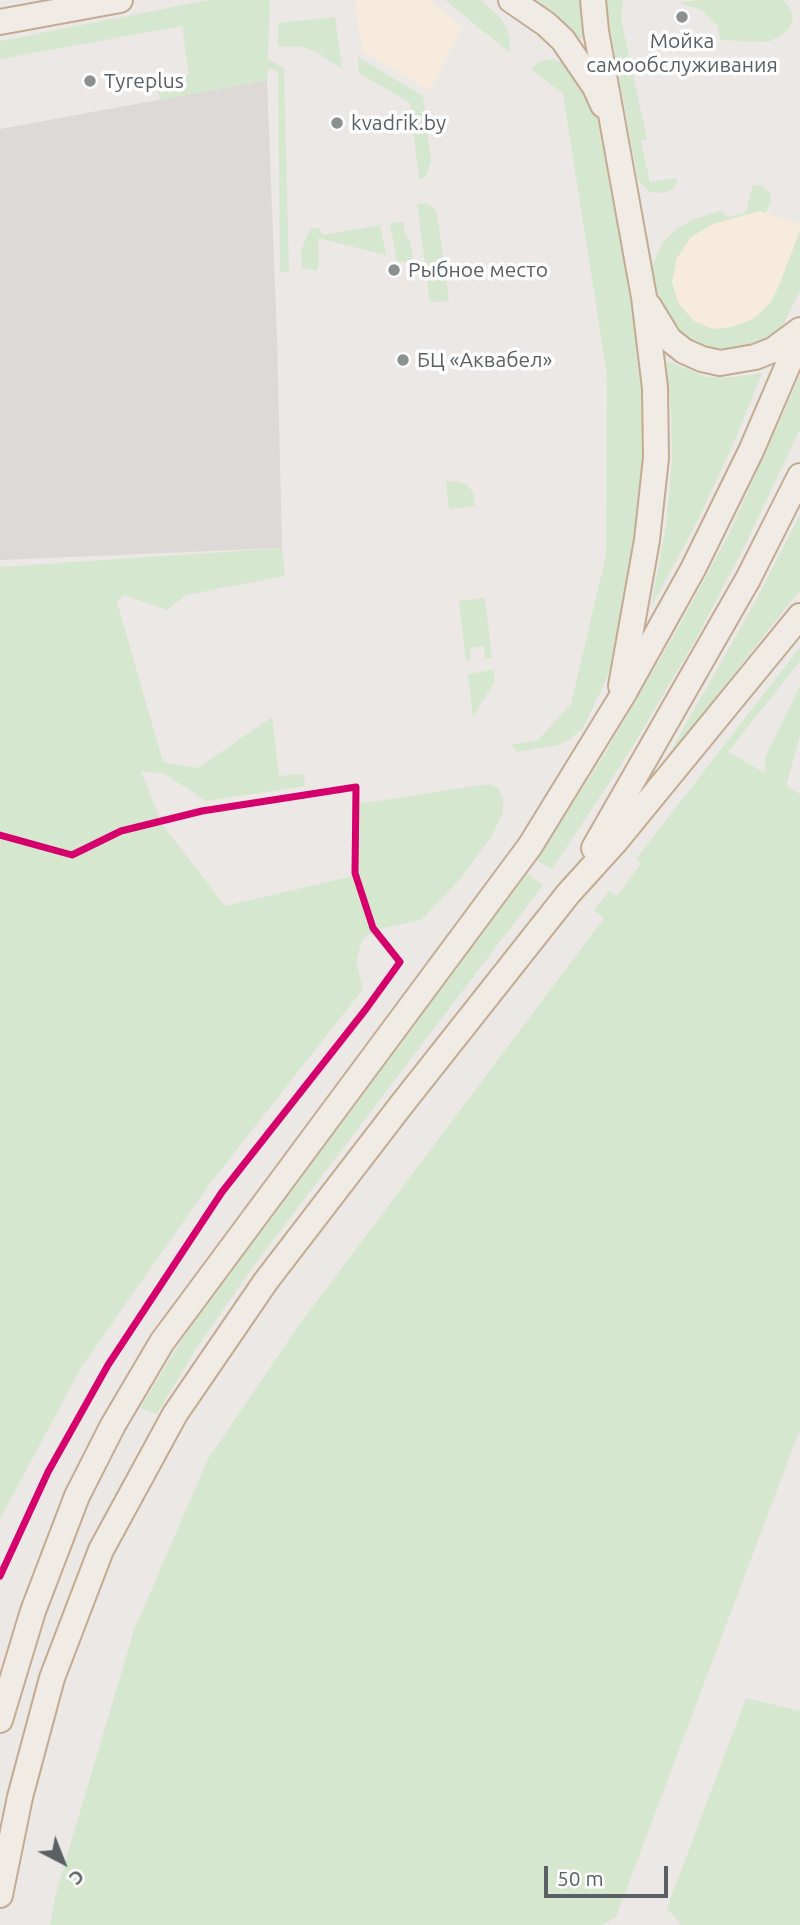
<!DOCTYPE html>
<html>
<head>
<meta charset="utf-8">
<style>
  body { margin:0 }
  #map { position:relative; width:800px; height:1925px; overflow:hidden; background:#ebe8e5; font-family:Ubuntu,sans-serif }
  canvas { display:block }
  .north { position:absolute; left:28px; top:1827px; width:70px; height:70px; -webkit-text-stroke:5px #fff; paint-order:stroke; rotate:138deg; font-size:19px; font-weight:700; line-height:28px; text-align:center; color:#5a6063 }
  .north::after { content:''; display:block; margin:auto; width:24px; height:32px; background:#5a6063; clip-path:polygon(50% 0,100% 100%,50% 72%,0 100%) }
  .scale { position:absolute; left:544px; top:1866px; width:124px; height:32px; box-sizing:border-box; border:4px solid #5a6063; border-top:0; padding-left:9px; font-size:21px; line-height:24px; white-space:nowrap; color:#5a6063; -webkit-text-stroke:5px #fff; paint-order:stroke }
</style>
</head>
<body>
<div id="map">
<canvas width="800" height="1925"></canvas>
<div class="north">С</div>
<div class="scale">50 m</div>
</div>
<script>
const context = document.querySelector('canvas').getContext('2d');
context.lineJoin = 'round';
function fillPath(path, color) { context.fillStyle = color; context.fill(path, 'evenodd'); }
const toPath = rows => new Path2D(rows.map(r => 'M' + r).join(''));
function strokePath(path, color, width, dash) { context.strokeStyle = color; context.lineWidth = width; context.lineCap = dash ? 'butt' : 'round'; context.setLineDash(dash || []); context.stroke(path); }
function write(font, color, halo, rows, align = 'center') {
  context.font = font + ' Ubuntu,sans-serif'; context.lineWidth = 7; context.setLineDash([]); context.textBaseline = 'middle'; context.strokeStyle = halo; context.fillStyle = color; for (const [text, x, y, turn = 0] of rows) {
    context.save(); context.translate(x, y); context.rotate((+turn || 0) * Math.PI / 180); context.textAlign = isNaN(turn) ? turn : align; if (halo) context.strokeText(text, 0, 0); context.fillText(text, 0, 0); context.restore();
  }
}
const commercial = toPath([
  [355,0,428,0,462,27,430,91,362,51],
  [760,211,800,224,800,231,780,283,771,302,755,318,733,327,714,329,693,321,678,302,671,282,677,258,691,237,713,224]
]);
const industrial = toPath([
  [267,80,277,338,282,548,0,560,0,129]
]);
const green = toPath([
  [209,0,270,0,268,59,284,68,289,272,280,272,278,72,268,68,267,80,161,100,154,83,189,75,182,26,0,59,0,41],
  [445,0,480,0,497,14,506,26,510,38,509,52],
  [537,0,579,0,587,35,580,39],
  [605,0,623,0,621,19,647,139,641,141,650,182,677,178,676,184,672,189,664,193,650,192,638,180],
  [699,0,783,0,790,8,793,18,790,28,780,36,768,42,720,40,718,26,702,10,679,3],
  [335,17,342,69,318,53,304,47,278,46,278,23],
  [358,57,423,96,431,162,426,176,419,179,410,103,359,73],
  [553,59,568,64,600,118,643,354,648,467,622,629,606,680,583,728,570,739,558,745,517,752,511,745,538,740,571,704,606,555,607,375,563,94,531,69,540,61],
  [753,185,761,185,770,193,771,201,765,213,760,211,713,224,691,237,677,258,672,282,678,303,694,321,714,329,733,327,755,318,771,302,780,283,800,231,800,291,783,325,769,339,742,348,713,348,691,340,670,326,657,304,652,267,662,243,676,229,692,220,720,211,729,217,746,212],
  [426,203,433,207,437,213,449,301,430,302,417,204],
  [403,222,406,236,410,241,414,262,397,261,390,223],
  [380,225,386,255,318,238,319,264,317,271,302,268,301,251,310,229,318,228,324,235],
  [665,360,707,377,735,377,762,373,732,447,696,524,651,607,666,526,672,460,671,409],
  [800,375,800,429,746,543,696,639,625,759,552,869,536,860,607,750,677,630,728,536],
  [456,481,466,484,473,492,475,506,449,509,446,482],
  [800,515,800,590,664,763,755,602],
  [282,548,285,576,186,595,167,610,124,595,117,602,163,762,198,768,272,717,279,776,304,774,305,786,206,801,165,774,141,771,162,824,225,906,357,875,358,804,489,784,498,788,503,799,503,812,491,837,461,878,421,920,375,930,362,940,356,961,363,989,212,1181,82,1366,0,1519,0,567],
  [485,598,492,658,485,658,484,646,470,648,471,659,466,660,459,601],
  [800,647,800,661,728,752,765,773,765,757,800,686,800,736,786,786,800,794,800,1429,616,1917,601,1925,50,1925,56,1893,134,1630,208,1459,299,1325,604,918,594,910,609,891,617,896,641,863,636,859],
  [493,670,495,681,473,717,468,674],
  [527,874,543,885,252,1268,194,1352,157,1414,140,1408,212,1291,253,1234],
  [746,1698,800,1711,800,1925,681,1925,667,1908]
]);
const trunk = toPath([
  [511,0,546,24,563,40,595,87,603,105],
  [593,0,596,31,644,297,655,388,656,458,647,540,621,686],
  [0,22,120,0],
  [649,306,669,339,684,351,702,359,720,363,755,357,773,350,800,330],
  [594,848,748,579,800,476],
  [0,1720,33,1611,77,1496,113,1425,162,1342,530,846,624,693,693,569,751,451,800,337],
  [0,1895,20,1797,52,1678,101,1550,175,1414,266,1281,402,1104,568,894,616,841,800,616]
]);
const cycleway = toPath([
  [0,835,72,855,121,831,202,811,356,787,355,873,373,928,400,962,366,1009,222,1192,108,1365,48,1472,0,1576]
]);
const markers = [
  [682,17,7,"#8d9090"],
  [90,81,7,"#8d9090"],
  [337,123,7,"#8d9090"],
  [394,270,7,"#8d9090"],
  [403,360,7,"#8d9090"]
];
const poiNames = [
  ["Мойка",682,41,"center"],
  ["самообслуживания",682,65,"center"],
  ["Tyreplus",104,81],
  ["kvadrik.by",351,123],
  ["Рыбное место",408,270],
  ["БЦ «Аквабел»",417,360]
];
fillPath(commercial, '#f6ebdd');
fillPath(industrial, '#dcd9d6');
fillPath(green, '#d6e7cf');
strokePath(trunk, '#c3ab92', 28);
strokePath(trunk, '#f0ebe4', 24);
strokePath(cycleway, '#d6006c', 7);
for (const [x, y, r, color] of markers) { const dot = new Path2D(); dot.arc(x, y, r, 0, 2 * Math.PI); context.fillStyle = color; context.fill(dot); strokePath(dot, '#fff', 2.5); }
write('21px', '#5a6063', '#fff', poiNames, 'left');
</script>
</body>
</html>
